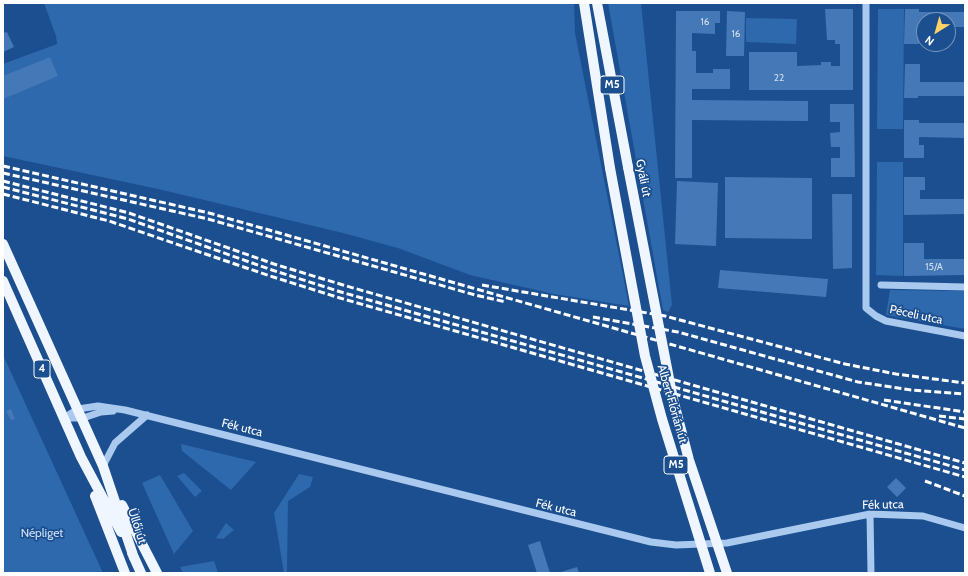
<!DOCTYPE html>
<html>
<head>
<meta charset="utf-8">
<style>
  body { margin:0 }
  #map { position:relative; width:968px; height:576px; overflow:hidden; background:#1b4f8f; font-family:Cabin,sans-serif }
  canvas { display:block }
  .frame { position:absolute; inset:0; border:4px solid #fff; pointer-events:none }
  .north { position:absolute; left:916px; top:12px; width:40px; height:40px; box-sizing:border-box; background:#1b4f8f; border:1px solid #7695bc; border-radius:50%; rotate:217deg; font-size:11px; font-weight:700; line-height:16px; text-align:center; color:#fff }
  .north::after { content:''; display:block; margin:auto; width:14px; height:18px; background:#ffd166; clip-path:polygon(50% 0,100% 100%,50% 72%,0 100%) }
</style>
</head>
<body>
<div id="map">
<canvas width="968" height="576"></canvas>
<div class="frame"></div>
<div class="north">N</div>
</div>
<script>
const context = document.querySelector('canvas').getContext('2d');
context.lineJoin = 'round';
function fillPath(path, color) { context.fillStyle = color; context.fill(path, 'evenodd'); }
const toPath = rows => new Path2D(rows.map(r => 'M' + r).join(''));
function strokePath(path, color, width, dash) { context.strokeStyle = color; context.lineWidth = width; context.lineCap = dash ? 'butt' : 'round'; context.setLineDash(dash || []); context.stroke(path); }
function write(font, color, halo, rows, align = 'center') {
  context.font = font + ' Cabin,sans-serif'; context.lineWidth = 3.5; context.setLineDash([]); context.textBaseline = 'middle'; context.strokeStyle = halo; context.fillStyle = color; for (const [text, x, y, turn = 0] of rows) {
    context.save(); context.translate(x, y); context.rotate((+turn || 0) * Math.PI / 180); context.textAlign = isNaN(turn) ? turn : align; if (halo) context.strokeText(text, 0, 0); context.fillText(text, 0, 0); context.restore();
  }
}
const green = toPath([
  [44,3,574,3,575,33,629,306,554,294,470,275,398,248,343,233,158,189,3,156,3,64,57,44,56,36],
  [608,3,641,3,672,305,668,312,663,310],
  [878,9,904,9,903,129,877,129],
  [746,18,797,19,796,44,746,42],
  [877,162,903,162,903,276,876,275],
  [890,290,965,291,965,329,886,315],
  [3,355,103,573,3,573],
  [181,444,256,462,231,490,182,451],
  [184,473,202,491,195,497,177,476],
  [299,474,313,477,310,487,288,501,287,573,284,573,274,513],
  [160,475,193,531,174,554,142,483],
  [226,523,234,530,223,539,216,538],
  [214,561,218,573,183,573,180,567]
]);
const building = toPath([
  [825,9,853,9,853,90,749,90,749,52,797,52,797,66,821,65,821,62,831,62,831,66,840,66,840,44,835,44,835,40,827,40],
  [905,9,919,9,919,12,965,12,965,27,948,27,948,20,924,20,924,27,919,26,919,44,904,44],
  [676,11,720,11,720,23,715,23,715,34,692,33,692,51,696,51,696,73,713,73,713,69,730,69,730,89,692,89,692,100,808,101,808,121,692,120,692,178,675,178],
  [727,11,745,12,744,56,726,56],
  [7,32,14,47,3,52,3,33],
  [50,57,58,76,3,99,3,76],
  [905,64,920,64,920,82,965,82,965,96,918,96,918,98,904,98],
  [830,104,854,104,855,177,831,177,831,158,840,158,840,147,831,147,830,133,840,132,840,122,830,122],
  [904,120,919,120,919,123,965,123,965,138,919,137,919,145,924,145,924,158,904,158],
  [725,177,812,178,812,239,725,238],
  [904,177,925,177,925,190,920,190,920,199,965,199,965,214,904,215],
  [677,181,718,183,716,246,675,244],
  [832,194,852,194,852,268,833,269],
  [904,243,924,243,924,259,965,259,965,275,904,276],
  [720,270,828,279,826,297,718,288],
  [11,409,15,419,11,420,6,411],
  [896,478,906,488,897,497,887,487],
  [540,541,550,573,537,573,528,545],
  [577,567,579,573,558,573]
]);
const minor = toPath([
  [866,3,866,308,876,316,886,321,965,336],
  [881,285,965,287],
  [64,418,78,409,98,406,125,410,651,542,676,545,727,543,870,514,923,516,965,528],
  [64,418,83,418,101,412,113,411],
  [103,466,115,443,147,415],
  [870,514,871,573]
]);
const major = toPath([
  [584,3,610,168],
  [597,3,628,167],
  [3,244,103,466,134,558],
  [3,281,81,457,121,532],
  [95,496,125,573],
  [122,505,157,573],
  [132,553,141,573]
]);
const rail = toPath([
  [3,166,209,213,965,428],
  [3,173,208,219,475,295,506,302],
  [3,181,129,213,274,264,343,285,965,463],
  [3,187,128,219,272,270,341,292,965,470],
  [3,194,109,221,270,276,340,298,965,477],
  [482,285,665,316,845,364,896,374,965,383],
  [593,317,678,332,858,382,911,390,965,394],
  [884,400,965,412],
  [939,416,965,419],
  [925,481,965,496]
]);
const majorBridge = toPath([
  [628,167,673,399,689,460,727,573],
  [610,168,645,356,662,419,710,573]
]);
const numberNames = [
  ["16",705,22],
  ["16",736,34],
  ["22",779,78],
  ["15/A",934,267]
];
const shields = [
  [612,85,24],
  [42,369,16],
  [676,465,24]
];
const shieldNames = [
  ["M5",612,85],
  ["4",42,369],
  ["M5",676,465]
];
const streetNames = [
  ["Gyáli út",643,178,79],
  ["Péceli utca",916,315,12],
  ["Albert Flórián út",672,404,74],
  ["Fék utca",242,428,14],
  ["Fék utca",883,505,-1],
  ["Fék utca",556,508,14],
  ["Üllői út",137,526,72]
];
const parkNames = [
  ["Népliget",42,533]
];
fillPath(green, '#2e69ad');
fillPath(building, '#4478b7');
strokePath(minor, '#a9c9ee', 7);
strokePath(major, '#f0f6ff', 10);
strokePath(rail, '#fff', 3, [7, 3]);
strokePath(majorBridge, '#f0f6ff', 10);
write('10px', '#d0dded', null, numberNames);
for (const [x, y, w] of shields) { const box = new Path2D(); box.roundRect(x - w / 2, y - 9, w, 18, 3); context.fillStyle = '#1b4f8f'; context.fill(box); strokePath(box, '#fff', 1); }
write('bold 11px', '#fff', null, shieldNames);
write('12px', '#fff', '#1b4f8f', streetNames);
write('12px', '#cfe3fa', '#1b4f8f', parkNames);
</script>
</body>
</html>
